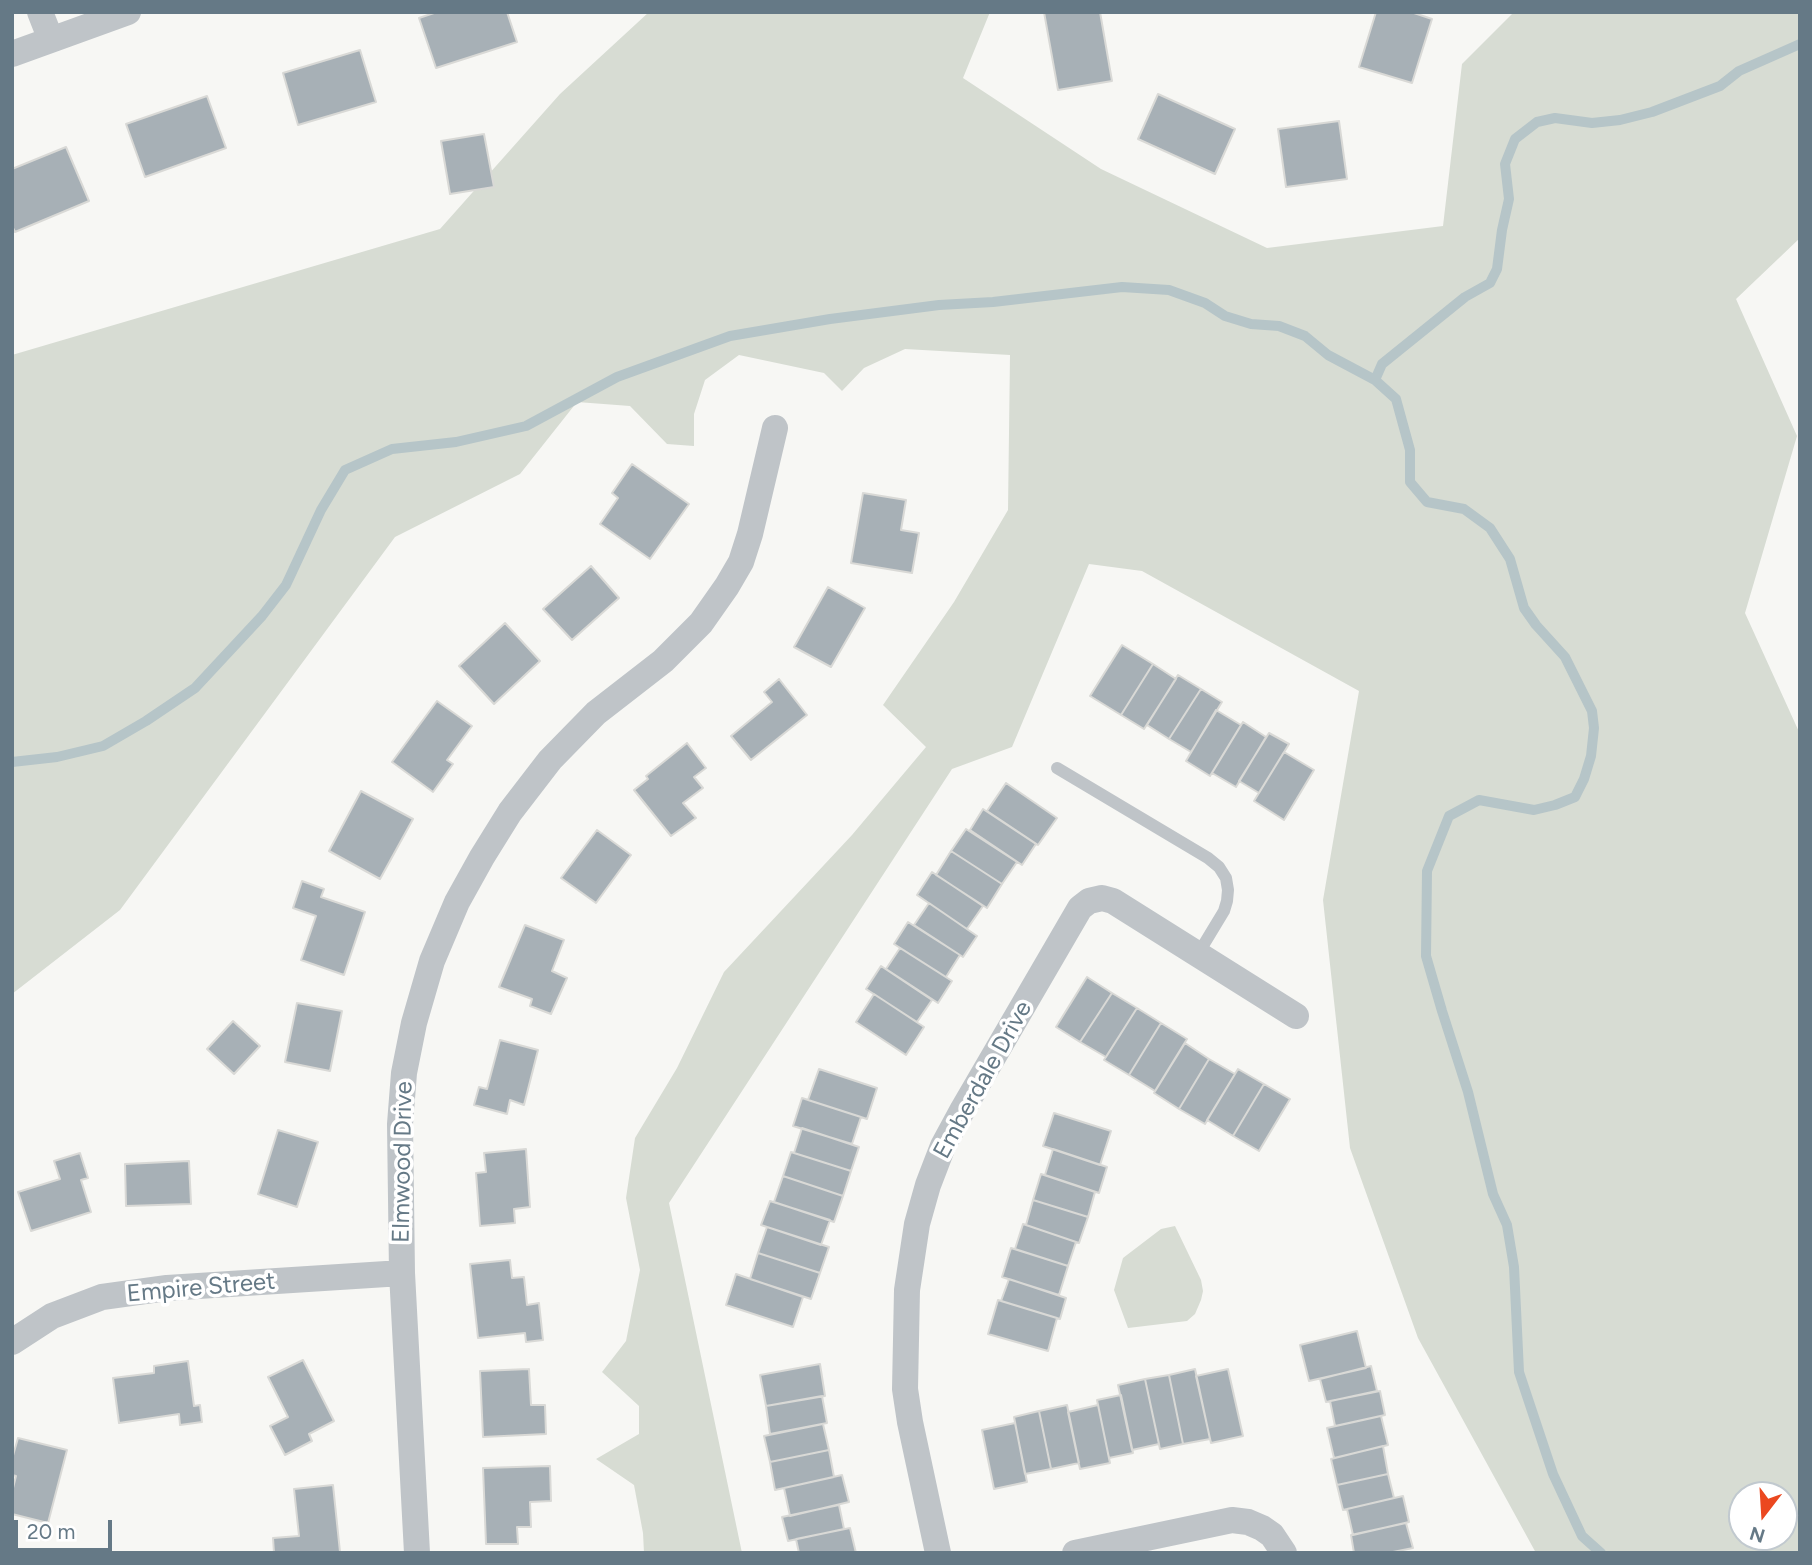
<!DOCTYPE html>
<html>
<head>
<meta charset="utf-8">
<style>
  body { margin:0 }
  #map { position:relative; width:1812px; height:1565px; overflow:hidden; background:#f7f7f4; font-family:Figtree,sans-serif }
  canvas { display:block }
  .frame { position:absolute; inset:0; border:14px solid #657986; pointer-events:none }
  .north { position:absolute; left:1728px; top:1481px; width:70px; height:70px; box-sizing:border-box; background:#fff; border:2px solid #c1c9cf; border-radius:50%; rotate:197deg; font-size:19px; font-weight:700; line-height:28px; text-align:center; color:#657986 }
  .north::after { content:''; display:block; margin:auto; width:24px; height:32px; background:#eb4820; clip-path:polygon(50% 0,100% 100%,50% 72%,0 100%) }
  .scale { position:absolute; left:14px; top:1520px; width:98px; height:32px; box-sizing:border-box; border:4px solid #657986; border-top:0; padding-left:9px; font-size:21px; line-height:24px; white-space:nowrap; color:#657986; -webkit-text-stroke:5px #fff; paint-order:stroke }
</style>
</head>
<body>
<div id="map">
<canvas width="1812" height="1565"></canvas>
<div class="frame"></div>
<div class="north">N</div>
<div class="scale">20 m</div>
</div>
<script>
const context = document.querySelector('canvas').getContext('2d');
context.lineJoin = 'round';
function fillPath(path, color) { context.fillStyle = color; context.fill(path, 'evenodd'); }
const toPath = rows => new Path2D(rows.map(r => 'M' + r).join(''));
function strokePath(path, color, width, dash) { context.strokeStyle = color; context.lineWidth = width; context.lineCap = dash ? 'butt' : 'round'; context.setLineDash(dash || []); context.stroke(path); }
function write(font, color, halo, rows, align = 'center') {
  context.font = font + ' Figtree,sans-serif'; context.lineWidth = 7; context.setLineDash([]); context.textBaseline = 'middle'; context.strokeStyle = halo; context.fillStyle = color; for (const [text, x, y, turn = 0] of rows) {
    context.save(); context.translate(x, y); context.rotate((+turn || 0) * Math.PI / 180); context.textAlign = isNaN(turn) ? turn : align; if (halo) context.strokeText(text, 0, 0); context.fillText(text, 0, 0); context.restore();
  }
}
const green = toPath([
  [649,12,990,12,963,78,1101,169,1267,248,1443,226,1462,64,1514,12,1800,12,1800,238,1736,299,1797,436,1745,613,1800,734,1800,1553,1536,1553,1418,1338,1350,1148,1323,900,1359,691,1142,571,1089,564,1012,747,952,769,669,1203,742,1553,644,1553,643,1533,634,1485,596,1459,639,1434,639,1406,602,1372,626,1341,640,1270,626,1198,635,1138,677,1068,724,972,852,835,926,747,883,705,954,602,1008,510,1010,355,905,349,864,368,842,391,824,373,739,355,705,380,694,414,694,446,667,444,630,406,577,402,520,474,395,537,120,910,12,994,12,355,440,229,560,94],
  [1742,1495,1784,1495,1784,1537,1742,1537],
  [1175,1226,1201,1280,1203,1291,1201,1300,1195,1314,1187,1321,1128,1328,1114,1290,1123,1258,1161,1229]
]);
const stream = toPath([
  [1375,380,1396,399,1410,450,1410,482,1427,502,1464,509,1490,528,1510,559,1524,608,1536,625,1565,657,1592,711,1594,728,1591,756,1584,779,1575,797,1555,805,1534,810,1479,800,1449,816,1427,871,1426,956,1442,1011,1468,1092,1493,1194,1507,1225,1514,1267,1519,1372,1553,1474,1582,1536,1601,1553],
  [12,762,57,757,103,746,146,721,195,688,262,616,286,585,321,510,345,470,392,449,456,442,526,426,617,377,730,336,830,319,939,305,993,302,1122,287,1169,290,1205,303,1225,316,1251,324,1279,326,1305,336,1328,355,1375,380,1382,364,1465,297,1490,283,1497,269,1502,230,1509,199,1505,164,1515,139,1537,122,1555,118,1592,123,1620,120,1652,112,1720,86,1739,71,1800,44]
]);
const building = toPath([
  [437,12,507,12,517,42,436,68,419,18,437,12],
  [1044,12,1100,12,1112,81,1058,90,1044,12],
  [1376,12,1411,12,1432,19,1412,83,1359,67,1376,12],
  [360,50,376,102,298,125,283,73,360,50],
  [1158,94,1235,129,1215,174,1138,139,1158,94],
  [207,96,226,148,145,177,126,124,207,96],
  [1339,121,1347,179,1286,187,1278,129,1339,121],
  [484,134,494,187,450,194,441,141,484,134],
  [66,147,89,201,15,232,12,226,12,169,66,147],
  [632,464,689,504,650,559,600,524,618,498,612,493,632,464],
  [863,493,906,500,901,530,919,533,912,573,851,563,863,493],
  [591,566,619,598,572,640,543,609,591,566],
  [828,587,865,608,831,667,794,647,828,587],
  [505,623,540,661,494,704,459,666,505,623],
  [1122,645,1153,664,1121,715,1090,696,1122,645],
  [1153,664,1176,679,1144,729,1121,715,1153,664],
  [1178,675,1201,689,1169,739,1147,725,1178,675],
  [779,679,807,715,751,760,731,736,772,702,764,692,779,679],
  [1201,689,1222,702,1191,752,1169,739,1201,689],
  [437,701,472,726,447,760,453,764,433,792,392,762,437,701],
  [1216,710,1241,725,1210,776,1186,761,1216,710],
  [1243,722,1266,737,1236,787,1212,773,1243,722],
  [1269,733,1289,744,1259,793,1239,781,1269,733],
  [687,743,706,768,694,777,703,788,683,803,696,818,671,836,634,790,648,779,646,776,687,743],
  [1284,752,1314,770,1284,820,1254,801,1284,752],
  [1006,783,1057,818,1038,845,987,811,1006,783],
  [361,791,413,819,380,879,329,851,361,791],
  [983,809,1036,844,1022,865,970,830,983,809],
  [966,829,1017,862,1002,884,951,851,966,829],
  [597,830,631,855,596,903,561,878,597,830],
  [951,851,1002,884,987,908,936,875,951,851],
  [932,872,983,906,967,929,917,895,932,872],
  [302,881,324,889,321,897,365,912,344,975,301,960,316,916,293,908,302,881],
  [929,903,977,936,963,957,914,925,929,903],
  [908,922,960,955,946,977,894,944,908,922],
  [525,925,564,940,552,971,567,978,551,1014,530,1006,532,999,499,987,525,925],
  [900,948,952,981,938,1003,886,969,900,948],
  [881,966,932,1000,917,1022,866,989,881,966],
  [1087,977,1112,993,1080,1042,1056,1027,1087,977],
  [1112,993,1137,1008,1106,1057,1080,1042,1112,993],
  [874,994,924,1027,906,1055,856,1022,874,994],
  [297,1003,342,1011,330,1071,285,1062,297,1003],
  [1137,1008,1161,1023,1129,1075,1104,1060,1137,1008],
  [233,1021,260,1046,234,1074,207,1049,233,1021],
  [1161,1023,1187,1039,1155,1091,1129,1075,1161,1023],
  [500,1040,538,1050,524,1105,510,1100,507,1114,474,1105,479,1087,487,1089,500,1040],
  [1185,1043,1209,1059,1179,1109,1154,1093,1185,1043],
  [1209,1059,1235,1074,1205,1124,1179,1109,1209,1059],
  [819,1069,877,1088,867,1119,808,1100,819,1069],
  [1238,1069,1264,1084,1233,1136,1207,1120,1238,1069],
  [1264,1084,1290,1099,1259,1151,1233,1136,1264,1084],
  [802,1098,861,1117,852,1144,793,1126,802,1098],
  [1054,1113,1111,1131,1100,1165,1043,1146,1054,1113],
  [802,1128,859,1147,851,1171,794,1153,802,1128],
  [278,1130,318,1142,297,1207,258,1194,278,1130],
  [526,1149,530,1207,514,1209,515,1223,480,1226,476,1173,486,1172,484,1153,526,1149],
  [1053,1149,1107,1167,1099,1193,1045,1175,1053,1149],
  [791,1152,851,1171,843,1196,783,1176,791,1152],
  [80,1153,88,1178,81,1180,91,1212,31,1231,18,1192,60,1179,54,1161,80,1153],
  [189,1161,191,1204,126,1206,125,1164,189,1161],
  [1041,1174,1095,1192,1088,1217,1033,1200,1041,1174],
  [783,1176,843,1196,834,1222,774,1202,783,1176],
  [1033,1200,1088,1217,1079,1243,1026,1225,1033,1200],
  [770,1201,830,1220,821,1245,761,1225,770,1201],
  [1023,1224,1076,1242,1068,1266,1015,1249,1023,1224],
  [767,1227,829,1247,820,1273,758,1253,767,1227],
  [1011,1248,1068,1266,1059,1295,1002,1277,1011,1248],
  [758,1253,820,1273,811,1299,750,1279,758,1253],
  [510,1260,512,1278,524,1277,527,1305,539,1303,543,1340,526,1342,525,1333,478,1338,470,1264,510,1260],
  [736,1274,803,1297,793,1327,726,1305,736,1274],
  [1009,1279,1066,1298,1060,1319,1001,1301,1009,1279],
  [998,1300,1057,1318,1048,1351,988,1334,998,1300],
  [1357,1331,1366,1368,1309,1381,1300,1345,1357,1331],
  [303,1360,334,1421,309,1434,312,1441,285,1455,270,1426,288,1417,268,1377,303,1360],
  [188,1361,194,1406,200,1405,202,1422,180,1425,179,1414,119,1423,113,1378,154,1373,154,1366,188,1361],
  [820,1364,825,1396,766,1406,760,1375,820,1364],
  [1371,1366,1377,1391,1326,1402,1320,1379,1371,1366],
  [529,1369,531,1405,545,1405,546,1434,483,1437,480,1371,529,1369],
  [1195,1369,1210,1439,1183,1444,1169,1375,1195,1369],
  [1228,1369,1243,1436,1211,1443,1196,1376,1228,1369],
  [1169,1375,1183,1444,1160,1449,1145,1379,1169,1375],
  [1145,1379,1159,1444,1132,1450,1118,1385,1145,1379],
  [1380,1391,1385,1415,1335,1426,1330,1401,1380,1391],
  [1121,1395,1133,1453,1109,1458,1097,1400,1121,1395],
  [822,1396,827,1423,770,1434,766,1406,822,1396],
  [1067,1405,1079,1463,1051,1469,1039,1411,1067,1405],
  [1098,1405,1110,1463,1080,1469,1068,1412,1098,1405],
  [1039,1411,1051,1469,1025,1474,1014,1417,1039,1411],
  [1381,1416,1388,1445,1334,1458,1327,1428,1381,1416],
  [1015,1423,1027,1482,994,1489,982,1430,1015,1423],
  [823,1424,829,1450,770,1462,764,1436,823,1424],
  [18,1438,67,1450,48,1523,12,1514,12,1492,16,1476,12,1475,12,1459,18,1438],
  [1383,1446,1388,1474,1337,1485,1331,1459,1383,1446],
  [829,1450,834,1477,775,1490,770,1462,829,1450],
  [550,1466,551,1501,530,1502,531,1527,517,1527,518,1544,486,1544,483,1468,550,1466],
  [1388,1474,1394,1498,1343,1510,1337,1485,1388,1474],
  [842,1475,849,1502,790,1516,784,1488,842,1475],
  [333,1485,340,1552,274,1553,273,1538,299,1536,294,1489,333,1485],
  [1403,1496,1409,1522,1353,1535,1347,1509,1403,1496],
  [839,1505,844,1529,788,1541,782,1517,839,1505],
  [1406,1523,1413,1548,1388,1553,1354,1553,1351,1535,1406,1523],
  [850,1528,856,1553,799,1553,796,1539,850,1528]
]);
const lane = toPath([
  [1057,768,1208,858,1219,867,1226,878,1228,890,1227,901,1224,911,1198,954]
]);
const street = toPath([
  [40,12,51,40],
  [12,54,128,12],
  [12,1342,52,1316,102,1297,167,1288,402,1273],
  [417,1553,402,1273,400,1124,404,1073,414,1023,432,961,457,902,482,857,510,812,550,760,596,713,663,661,701,623,727,586,741,562,750,534,775,428],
  [938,1553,910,1422,905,1389,907,1290,917,1224,928,1185,943,1146,963,1109,1080,908,1089,901,1102,898,1113,901,1296,1016],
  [1075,1553,1232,1520,1248,1522,1262,1528,1272,1535,1284,1553]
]);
const streetNames = [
  ["Emberdale Drive",983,1080,-61],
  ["Elmwood Drive",403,1162,-89],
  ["Empire Street",201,1288,-5]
];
fillPath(green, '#d7dcd3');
strokePath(stream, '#b6c5c8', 10);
fillPath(building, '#a7b0b6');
strokePath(building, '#d9d9d6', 2);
strokePath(lane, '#bfc4c8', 12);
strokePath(street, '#bfc4c8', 26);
write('24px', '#657986', '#fff', streetNames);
</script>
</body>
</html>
